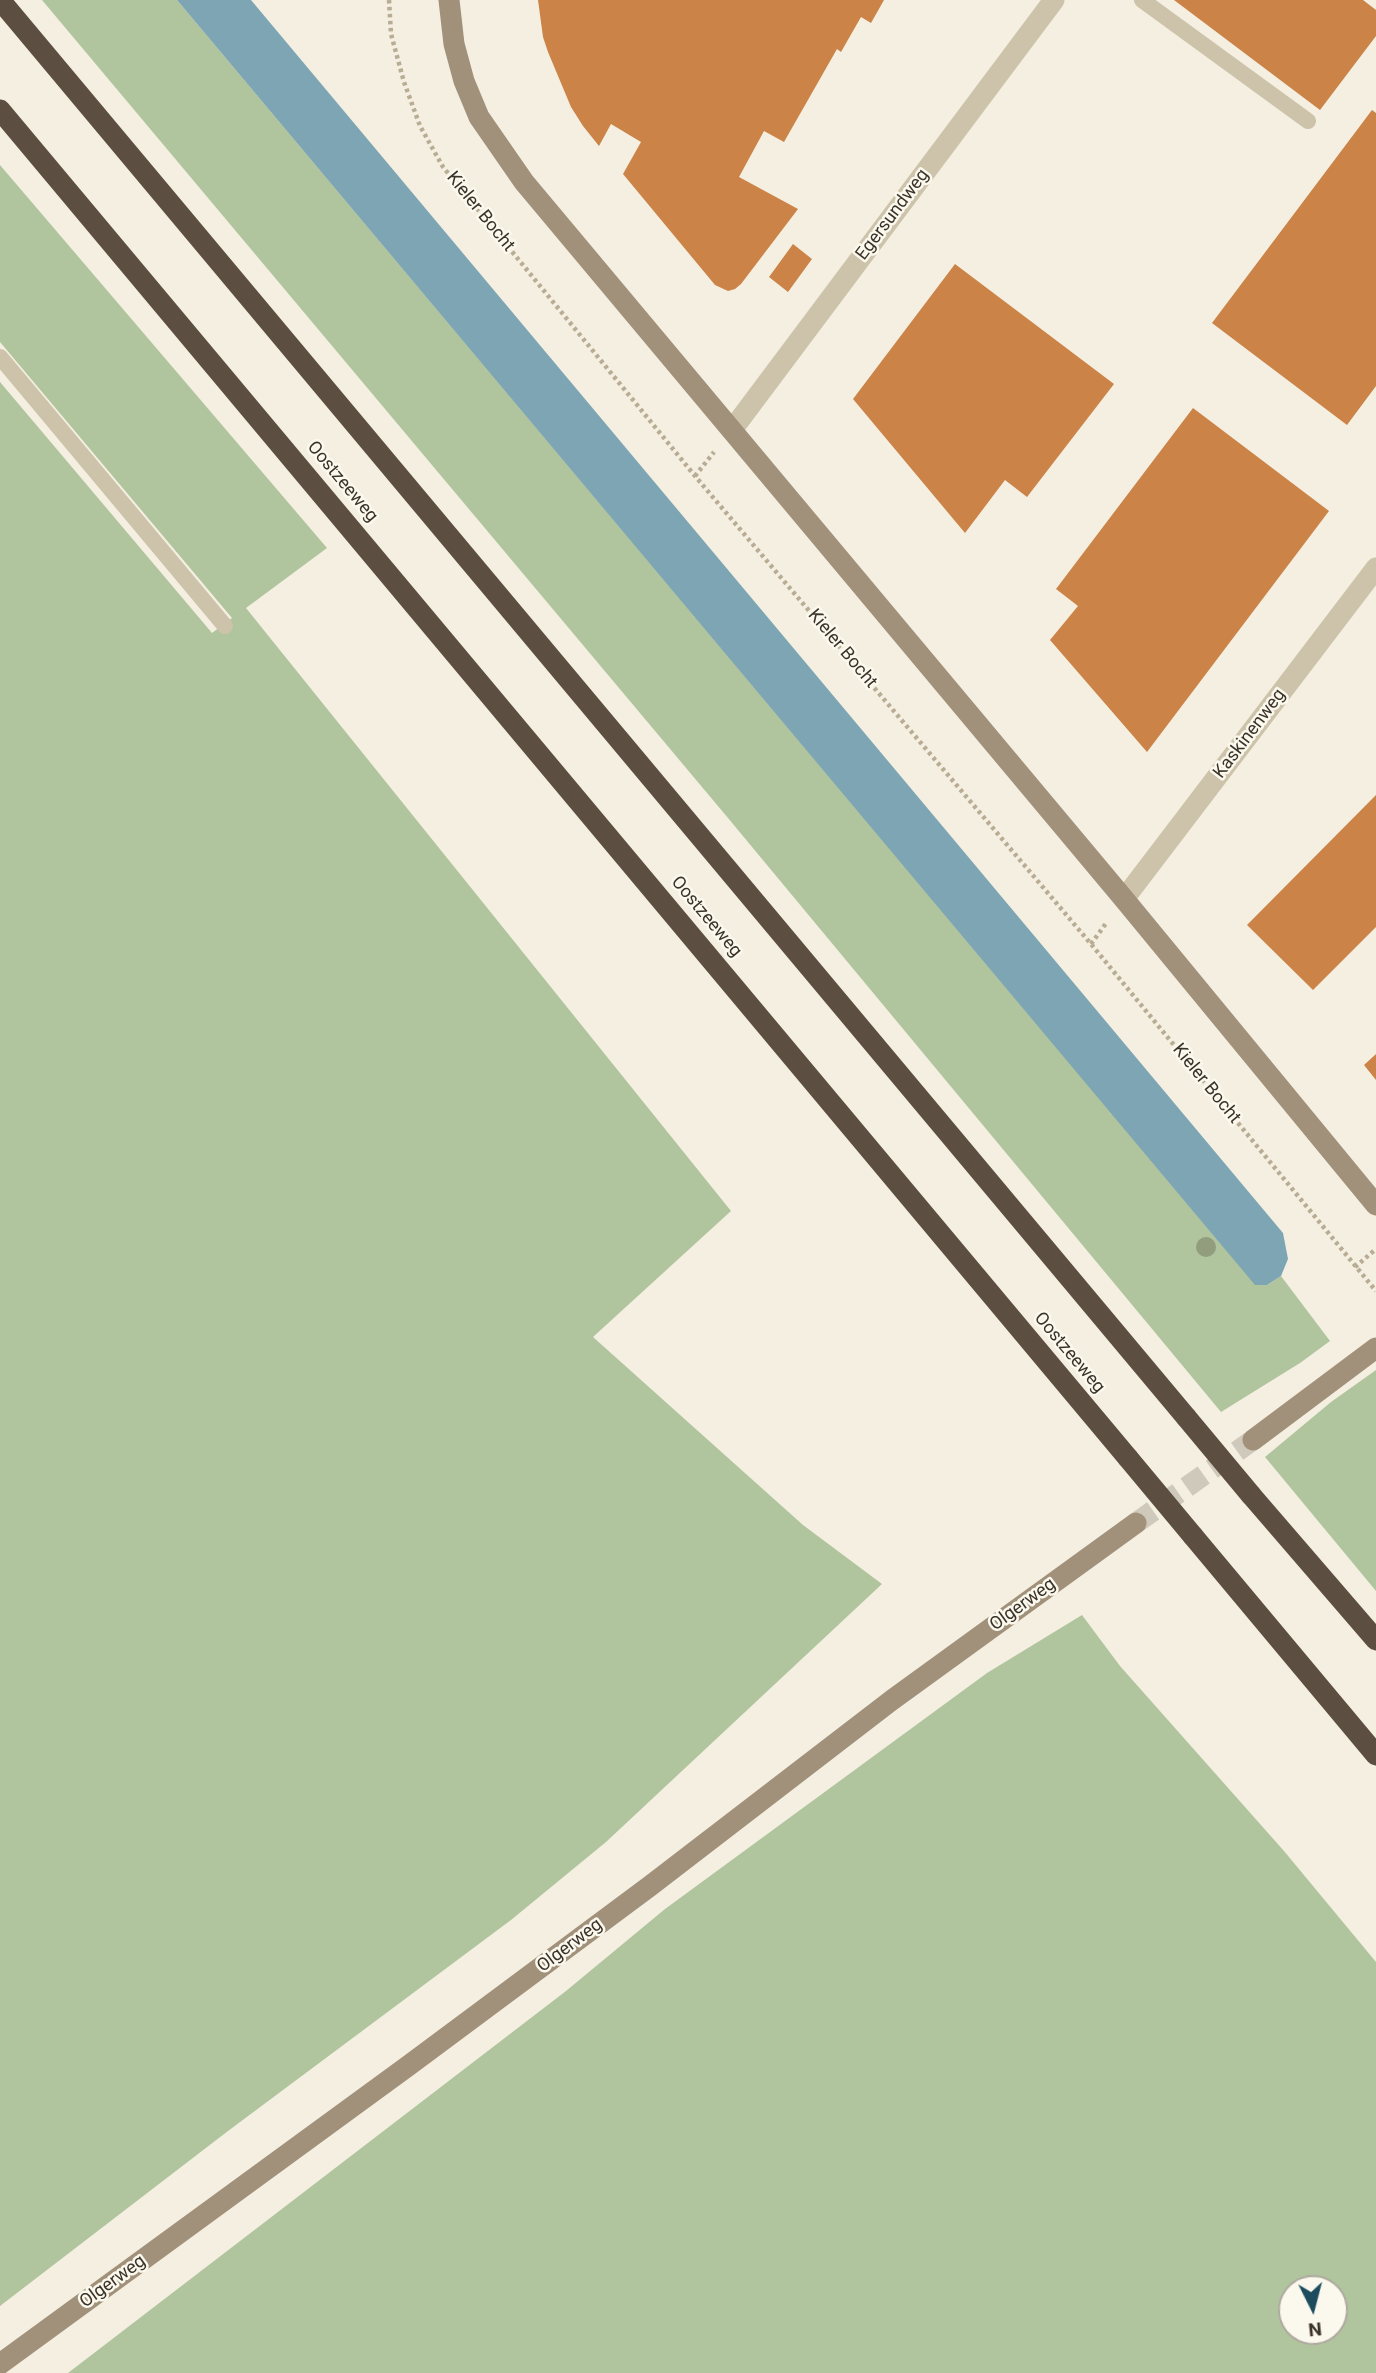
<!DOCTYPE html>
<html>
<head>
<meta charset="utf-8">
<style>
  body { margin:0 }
  #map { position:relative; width:1376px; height:2373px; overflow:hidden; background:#f4efe0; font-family:Roboto,sans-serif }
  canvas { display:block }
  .north { position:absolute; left:1278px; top:2275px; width:70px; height:70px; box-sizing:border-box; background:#fbf8ed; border:2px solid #aea99f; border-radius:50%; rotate:174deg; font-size:19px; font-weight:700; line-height:28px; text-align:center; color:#3b332a }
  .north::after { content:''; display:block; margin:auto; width:24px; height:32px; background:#1d4c5f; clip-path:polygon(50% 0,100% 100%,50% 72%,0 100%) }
</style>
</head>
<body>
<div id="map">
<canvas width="1376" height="2373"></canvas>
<div class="north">N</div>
</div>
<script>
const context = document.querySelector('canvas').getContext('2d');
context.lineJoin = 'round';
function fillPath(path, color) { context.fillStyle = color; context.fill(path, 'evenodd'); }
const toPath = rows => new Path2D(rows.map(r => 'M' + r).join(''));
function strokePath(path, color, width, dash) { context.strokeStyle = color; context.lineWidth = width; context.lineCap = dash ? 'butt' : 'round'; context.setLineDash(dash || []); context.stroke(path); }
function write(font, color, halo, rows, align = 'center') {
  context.font = font + ' Roboto,sans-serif'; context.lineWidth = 5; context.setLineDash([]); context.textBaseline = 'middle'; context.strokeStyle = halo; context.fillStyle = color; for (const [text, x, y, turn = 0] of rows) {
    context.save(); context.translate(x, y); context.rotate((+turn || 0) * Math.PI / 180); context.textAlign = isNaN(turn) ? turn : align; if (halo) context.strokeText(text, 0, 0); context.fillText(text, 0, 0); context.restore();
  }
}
const green = toPath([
  [42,0,177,0,1255,1284,1267,1285,1281,1276,1330,1341,1300,1363,1221,1412,728,818],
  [0,165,327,548,246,608,731,1211,593,1337,803,1525,882,1584,606,1842,511,1920,228,2131,0,2306,0,382,212,633,232,618,0,342],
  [1376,1370,1376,1591,1265,1457,1331,1402],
  [1082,1615,1120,1666,1284,1851,1376,1962,1376,2373,68,2373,566,1991,665,1909,987,1673],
  [1292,2289,1334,2289,1334,2331,1292,2331]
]);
const water = toPath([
  [177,0,251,0,1283,1233,1288,1259,1281,1276,1267,1285,1255,1285]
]);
const building = toPath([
  [538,0,884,0,871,23,861,17,841,52,837,49,784,142,764,131,739,177,798,209,741,284,735,289,728,291,715,285,623,174,641,142,611,124,599,146,583,126,571,107,548,52,543,37],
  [1174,0,1363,0,1376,10,1376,36,1320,110],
  [1372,110,1376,113,1376,386,1347,425,1212,323],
  [793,244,812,259,788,292,769,277],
  [955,264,1114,384,1027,497,1005,480,965,533,853,399],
  [1193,408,1329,511,1147,752,1050,640,1078,606,1056,589],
  [1376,795,1376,927,1313,990,1247,925],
  [1376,1054,1376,1080,1364,1065]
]);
const secondaryTunnel = toPath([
  [1136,1523,1253,1440]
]);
const path = toPath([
  [389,0,391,34,404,82,420,126,443,167,695,476,1091,944,1376,1291],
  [695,476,714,452],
  [1091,944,1107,922],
  [1355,1267,1376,1249]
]);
const lane = toPath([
  [1142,0,1308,121],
  [0,357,225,626]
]);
const street = toPath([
  [732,430,1054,0],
  [1124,899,1376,568]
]);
const secondary = toPath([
  [449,0,454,44,464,81,479,117,524,182,1124,899,1376,1205],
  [1253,1440,1376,1348],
  [0,2364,408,2066,650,1886,892,1700,1136,1523]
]);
const highway = toPath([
  [0,0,1186,1417],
  [0,110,1128,1458],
  [1251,1495,1376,1640],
  [1193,1536,1376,1755]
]);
const highwayBridge = toPath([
  [1186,1417,1251,1495],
  [1128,1458,1193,1536]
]);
const trees = [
  [1206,1247]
];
const streetNames = [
  ["Kieler Bocht",480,212,51],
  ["Egersundweg",893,215,-53],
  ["Oostzeeweg",342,482,50],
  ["Kieler Bocht",842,649,50],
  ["Kaskinenweg",1250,734,-53],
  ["Oostzeeweg",706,917,50],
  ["Kieler Bocht",1206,1084,51],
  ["Oostzeeweg",1069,1353,50],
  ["Olgerweg",1023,1605,-36],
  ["Olgerweg",570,1946,-37],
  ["Olgerweg",113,2282,-36]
];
fillPath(green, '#b0c59e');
fillPath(water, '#7da5b3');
fillPath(building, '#cb8347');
strokePath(secondaryTunnel, '#cfc9bc', 21, [21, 10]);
strokePath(path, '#b9ac94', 4.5, [3.5, 3.5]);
strokePath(lane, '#cdc2aa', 16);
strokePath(street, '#cdc2aa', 21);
strokePath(secondary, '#a1917b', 21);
strokePath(highway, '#5c4f41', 21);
strokePath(highwayBridge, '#5c4f41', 21);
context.fillStyle = '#919d7d';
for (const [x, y] of trees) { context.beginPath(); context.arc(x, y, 10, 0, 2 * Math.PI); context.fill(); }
write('18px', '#3b332a', '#fbf8ed', streetNames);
</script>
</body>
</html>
